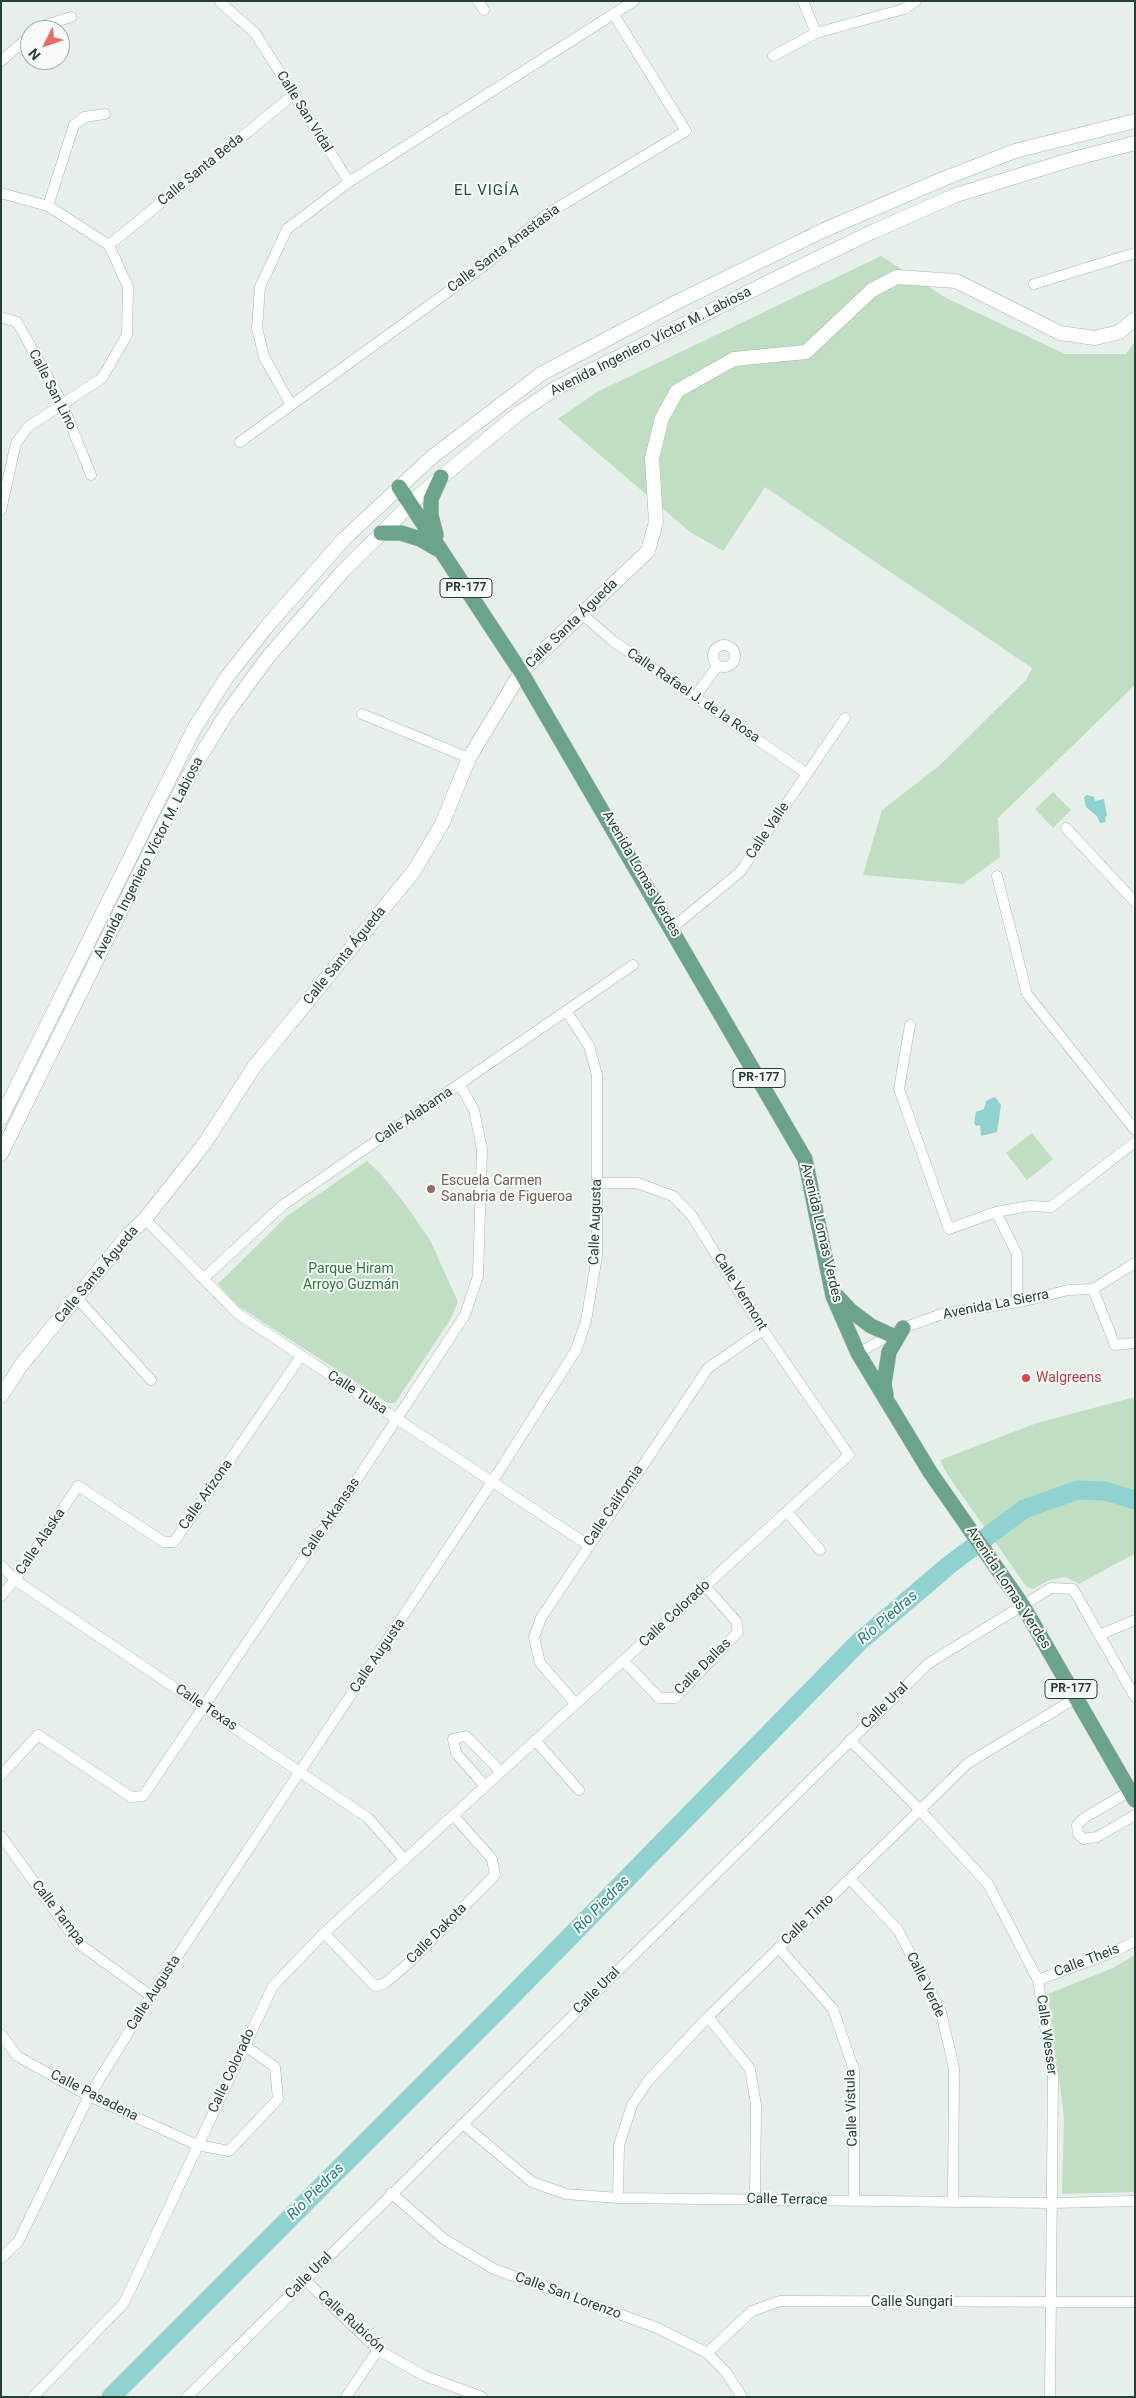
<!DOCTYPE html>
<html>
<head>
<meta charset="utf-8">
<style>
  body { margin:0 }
  #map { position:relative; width:1136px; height:2398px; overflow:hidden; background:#e6efe9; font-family:Roboto,sans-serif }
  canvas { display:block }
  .frame { position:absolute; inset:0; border:2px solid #254134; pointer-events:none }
  .north { position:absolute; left:20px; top:20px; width:50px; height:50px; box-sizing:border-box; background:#f7fbf8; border:1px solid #a3b1aa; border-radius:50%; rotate:229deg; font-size:14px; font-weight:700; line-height:20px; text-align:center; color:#254134 }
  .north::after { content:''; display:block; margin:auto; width:18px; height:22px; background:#f16a62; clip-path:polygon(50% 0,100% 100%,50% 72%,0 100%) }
</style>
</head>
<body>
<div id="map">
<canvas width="1136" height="2398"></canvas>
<div class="frame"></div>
<div class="north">N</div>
</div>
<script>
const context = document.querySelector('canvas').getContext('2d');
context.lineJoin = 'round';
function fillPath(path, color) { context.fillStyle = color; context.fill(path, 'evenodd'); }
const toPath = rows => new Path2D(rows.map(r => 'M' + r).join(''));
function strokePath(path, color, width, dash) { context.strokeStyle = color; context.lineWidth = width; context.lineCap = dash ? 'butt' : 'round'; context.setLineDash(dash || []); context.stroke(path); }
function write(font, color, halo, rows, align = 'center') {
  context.font = font + ' Roboto,sans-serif'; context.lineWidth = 4; context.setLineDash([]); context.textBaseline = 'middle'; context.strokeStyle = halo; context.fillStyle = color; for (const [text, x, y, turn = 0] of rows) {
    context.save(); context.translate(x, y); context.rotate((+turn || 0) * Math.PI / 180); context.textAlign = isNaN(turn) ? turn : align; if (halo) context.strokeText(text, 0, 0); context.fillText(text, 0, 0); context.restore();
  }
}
const green = toPath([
  [881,256,946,298,1065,354,1126,354,1135,341,1135,685,998,818,1000,857,963,884,863,875,882,810,939,766,1026,680,1032,668,765,487,723,551,690,532,558,419,597,392],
  [1053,792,1071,810,1053,828,1035,809],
  [1032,1133,1053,1159,1027,1180,1006,1153],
  [367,1161,381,1174,405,1204,430,1240,458,1302,450,1320,395,1403,388,1403,246,1311,237,1305,218,1284,287,1216],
  [1135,1397,1135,1555,1130,1556,1079,1584,1066,1577,1049,1580,1033,1589,1026,1586,947,1474,940,1460,1037,1423],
  [1135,1955,1135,2192,1062,2194,1064,2117,1048,1994,1113,1968]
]);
const water = toPath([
  [1087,795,1094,797,1095,801,1104,799,1107,816,1105,817,1106,822,1100,823,1097,816,1086,807,1084,797],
  [995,1097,1001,1105,997,1132,981,1136,980,1125,976,1126,974,1123,976,1112,984,1109,986,1101]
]);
const river = toPath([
  [111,2397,500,2008,859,1642,949,1565,1024,1509,1078,1490,1105,1491,1135,1500]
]);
const street = toPath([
  [478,1,484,10],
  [803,1,816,33],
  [220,2,255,33,349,182],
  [37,30,42,26,71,17],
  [773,56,816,33,904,9,916,1],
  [1,61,30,36],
  [1,193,48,206,109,245],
  [48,206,74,125,84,117,105,114],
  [109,245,293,95],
  [1034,284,1135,253],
  [1,317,17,322,62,403,91,475],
  [291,405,264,357,257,328,260,287,287,229,349,182,634,1],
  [240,442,485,265,547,214,686,131,614,15],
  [1,510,16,443,28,427,102,378,127,335,128,287,109,245],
  [583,615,613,641,806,773],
  '713 656a11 11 0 1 1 22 0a11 11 0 1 1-22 0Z',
  [695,697,718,665],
  [362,714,469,758],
  [1066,828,1135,902],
  [997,876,1027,994,1135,1130],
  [672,928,740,872,845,718],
  [910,1025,899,1089,949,1229,996,1212,1017,1254,1017,1302],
  [996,1212,1029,1206,1051,1207,1135,1142],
  [145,1219,238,1314,588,1545],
  [204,1278,283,1205,633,965],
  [1093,1289,1115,1345,1135,1343],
  [78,1299,151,1380],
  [858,1353,903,1328,942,1314,1025,1301,1068,1290,1093,1289,1135,1263],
  [787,1512,820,1550],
  [1,1565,15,1580,368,1818,404,1859],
  [1,1596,15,1580,78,1486,164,1542,174,1542,301,1356],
  [1099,1635,1135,1620],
  [624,1661,659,1698,675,1698,738,1632,736,1621,705,1586],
  [575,1703,540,1663,534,1637,541,1618,708,1368,763,1330],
  [535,1740,579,1790],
  [850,1740,919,1809,988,1884,1038,1980,1053,2077,1050,2397],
  [1,1775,38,1735,131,1797,143,1796,350,1490,465,1315,478,1276,482,1149,474,1110,460,1085],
  [485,1786,456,1753,453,1739,466,1736,501,1772],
  [1130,1791,1084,1818,1077,1825,1078,1834,1083,1839,1097,1837,1135,1815],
  [1,1836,78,1943,151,1996],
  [850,1879,898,1930,941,2012,954,2068,953,2201],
  [324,1933,375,1986,384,1984,413,1959,495,1875,492,1859,453,1815],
  [779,1948,833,2009,854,2070,854,2200],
  [1038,1980,1116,1951,1135,1941],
  [708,2017,750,2069,756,2105,755,2199],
  [1,2034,17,2056,89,2096,197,2145,229,2151,278,2099,275,2067,244,2045],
  [463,2124,532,2182,566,2194,618,2198,1052,2203,1135,2201],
  [391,2193,444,2239,494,2269,655,2327,707,2353,726,2372,742,2397],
  [618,2198,619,2145,632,2105,648,2081,708,2017,968,1763,1076,1698],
  [1,2258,18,2242,89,2096,151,1996,492,1482,576,1350,586,1321,597,1256,597,1075,589,1046,567,1012],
  [305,2280,378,2350,425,2376,482,2397],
  [707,2353,752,2311,780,2301,1135,2302],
  [33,2397,124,2303,273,1986,324,1933,849,1455,763,1330,692,1216,673,1196,637,1183,597,1183],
  [187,2397,929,1663,1051,1588,1073,1589,1135,1697],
  [346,2397,378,2350]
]);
const secondary = toPath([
  [1,1118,194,729,227,677,268,625,344,539,432,457,541,374,677,302,824,230,943,179,1015,151,1135,121],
  [1,1154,164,823,192,770,225,716,268,657,343,571,421,494,519,413,556,388,783,275,874,231,956,195,1073,159,1135,143],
  [1,1396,22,1364,128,1235,145,1219,205,1143,254,1067,414,871,442,824,469,758,521,672,648,551,656,522,652,458,662,418,677,391,734,359,806,352,872,290,897,277,956,281,1060,333,1095,338,1119,332,1135,319]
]);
const primary = toPath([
  [399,487,521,672,805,1159,833,1296,858,1353,930,1472,1023,1606,1135,1800],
  [381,533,401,533,420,539,441,551],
  [436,535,431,515,431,499,441,477],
  [838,1297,851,1311,871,1326,891,1335],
  [886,1395,884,1384,889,1352,903,1328]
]);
const markers = [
  [431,1189,5,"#8d6e63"],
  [1026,1378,5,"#e0444e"]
];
const shields = [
  [466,588,52],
  [759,1078,52],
  [1071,1689,52]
];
const shieldNames = [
  ["PR-177",466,588],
  ["PR-177",759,1078],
  ["PR-177",1071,1689]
];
const streetNames = [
  ["Calle San Vidal",304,112,58],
  ["Calle Santa Beda",201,170,-39],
  ["Calle Santa Anastasia",504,249,-37],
  ["Avenida Ingeniero Víctor M. Labiosa",651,342,-27],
  ["Calle San Lino",52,390,63],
  ["Calle Santa Águeda",572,624,-44],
  ["Calle Rafael J. de la Rosa",693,696,34],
  ["Calle Valle",768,831,-56],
  ["Avenida Ingeniero Víctor M. Labiosa",149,858,-63],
  ["Avenida Lomas Verdes",641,874,60],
  ["Calle Santa Águeda",345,956,-51],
  ["Calle Alabama",414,1116,-34],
  ["Calle Augusta",596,1222,-88],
  ["Avenida Lomas Verdes",821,1233,77],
  ["Calle Santa Águeda",97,1275,-50],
  ["Calle Vermont",740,1292,58],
  ["Avenida La Sierra",996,1305,-11],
  ["Calle Tulsa",357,1393,33],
  ["Calle Arizona",206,1495,-55],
  ["Calle California",614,1506,-56],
  ["Calle Arkansas",331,1518,-56],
  ["Calle Alaska",41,1542,-56],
  ["Avenida Lomas Verdes",1008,1588,57],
  ["Calle Colorado",675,1614,-43],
  ["Calle Augusta",378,1656,-56],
  ["Calle Dallas",703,1667,-45],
  ["Calle Ural",885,1706,-44],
  ["Calle Texas",206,1708,34],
  ["Calle Tampa",58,1913,52],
  ["Calle Tinto",808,1920,-44],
  ["Calle Dakota",437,1934,-45],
  ["Calle Theis",1087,1961,-21],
  ["Calle Verde",925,1985,64],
  ["Calle Ural",597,1991,-45],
  ["Calle Augusta",154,1993,-57],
  ["Calle Wesser",1046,2035,82],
  ["Calle Colorado",232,2071,-65],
  ["Calle Pasadena",94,2096,27],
  ["Calle Vístula",852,2108,-92],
  ["Calle Terrace",787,2200,1],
  ["Calle Ural",309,2276,-45],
  ["Calle San Lorenzo",568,2296,20],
  ["Calle Sungari",912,2302],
  ["Calle Rubicón",351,2322,42]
];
const educationNames = [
  ["Escuela Carmen",441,1181],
  ["Sanabria de Figueroa",441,1197]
];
const parkNames = [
  ["Parque Hiram",351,1269],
  ["Arroyo Guzmán",351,1285]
];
const healthNames = [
  ["Walgreens",1036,1378]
];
const neighbourhoodNames = [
  ["EL VIGÍA",487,191]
];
const waterNames = [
  ["Río Piedras",888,1618,-41],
  ["Río Piedras",602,1905,-46],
  ["Río Piedras",316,2192,-45]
];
fillPath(green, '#c0dfc2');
fillPath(water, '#90d2d0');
strokePath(river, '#90d2d0', 19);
strokePath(street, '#a8b7af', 11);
strokePath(secondary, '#a4baaf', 15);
strokePath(primary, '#c2cac6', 16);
strokePath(street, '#fff', 10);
strokePath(secondary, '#fff', 14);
strokePath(primary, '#6ba48a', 15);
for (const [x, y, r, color] of markers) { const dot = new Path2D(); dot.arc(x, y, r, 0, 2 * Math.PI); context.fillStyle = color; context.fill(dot); strokePath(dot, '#f7fbf8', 2); }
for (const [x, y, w] of shields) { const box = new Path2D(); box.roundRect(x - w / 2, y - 9.5, w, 19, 4); context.fillStyle = '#f7fbf8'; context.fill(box); strokePath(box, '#254134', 1); }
write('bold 12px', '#254134', null, shieldNames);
write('14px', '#254134', '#f7fbf8', streetNames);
write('14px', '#785e54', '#f7fbf8', educationNames, 'left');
write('14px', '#2f783d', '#f7fbf8', parkNames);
write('14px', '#be3a42', '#f7fbf8', healthNames, 'left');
context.letterSpacing = '1px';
write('15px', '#20543d', '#f7fbf8', neighbourhoodNames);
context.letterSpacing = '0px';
write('italic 15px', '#1e7e7b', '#f7fbf8', waterNames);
</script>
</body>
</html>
